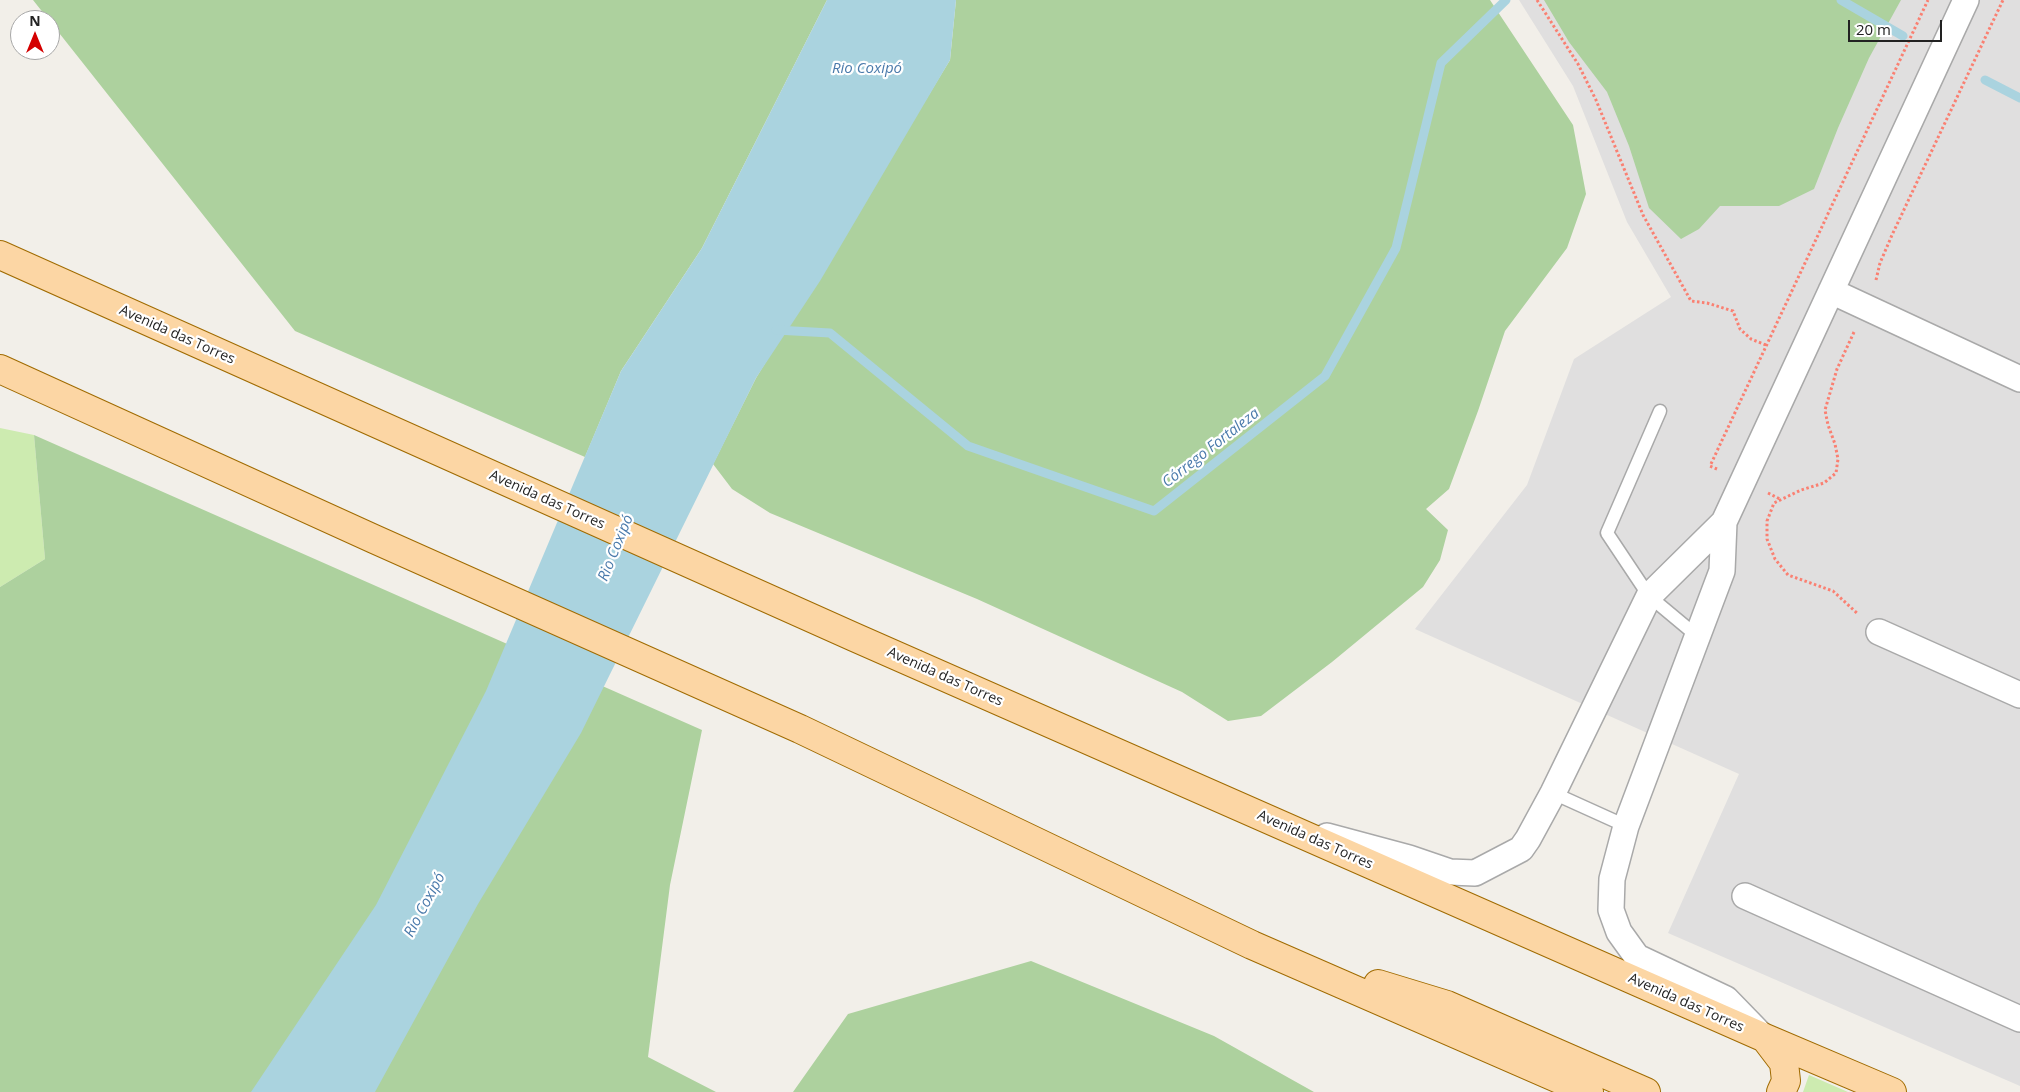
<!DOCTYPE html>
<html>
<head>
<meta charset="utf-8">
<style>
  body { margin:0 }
  #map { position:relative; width:2020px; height:1092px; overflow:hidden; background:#f2efe9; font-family:"Open Sans",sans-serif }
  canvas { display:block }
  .north { position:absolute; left:10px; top:10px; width:50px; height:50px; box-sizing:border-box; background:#fff; border:1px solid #a7a7a7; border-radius:50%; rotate:0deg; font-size:14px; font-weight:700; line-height:20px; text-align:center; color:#222 }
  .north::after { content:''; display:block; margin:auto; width:18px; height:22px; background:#d40000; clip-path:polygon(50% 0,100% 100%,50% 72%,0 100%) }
  .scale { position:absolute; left:1848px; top:20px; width:94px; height:22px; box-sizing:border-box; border:2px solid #222; border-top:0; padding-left:6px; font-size:15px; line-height:18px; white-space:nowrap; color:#222; -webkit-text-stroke:4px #fff; paint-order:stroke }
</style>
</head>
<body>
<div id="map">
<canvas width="2020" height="1092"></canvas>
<div class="north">N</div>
<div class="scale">20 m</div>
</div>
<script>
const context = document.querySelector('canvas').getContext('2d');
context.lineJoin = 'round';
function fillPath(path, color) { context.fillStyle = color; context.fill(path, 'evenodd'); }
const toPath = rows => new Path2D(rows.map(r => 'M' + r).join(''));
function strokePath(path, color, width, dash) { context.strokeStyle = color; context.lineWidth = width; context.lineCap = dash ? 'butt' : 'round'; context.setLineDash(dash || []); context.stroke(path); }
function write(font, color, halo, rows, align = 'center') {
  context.font = font + ' "Open Sans",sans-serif'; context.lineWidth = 4.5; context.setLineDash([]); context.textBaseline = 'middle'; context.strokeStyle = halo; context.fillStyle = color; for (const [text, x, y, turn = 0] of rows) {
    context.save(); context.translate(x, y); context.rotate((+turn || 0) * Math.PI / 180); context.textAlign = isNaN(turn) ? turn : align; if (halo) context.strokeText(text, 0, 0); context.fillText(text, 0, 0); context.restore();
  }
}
const residential = toPath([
  [1519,0,2020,0,2020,1086,1668,933,1739,774,1415,629,1527,485,1574,359,1671,297,1627,222,1573,86]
]);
const grass = toPath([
  [0,428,34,435,45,559,0,587],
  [1809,1075,1848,1092,1803,1092]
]);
const forest = toPath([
  [33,0,827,0,702,248,621,371,585,457,295,331],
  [956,0,1490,0,1573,125,1586,194,1567,248,1505,331,1478,411,1449,489,1426,509,1448,530,1440,560,1423,587,1332,662,1261,716,1228,721,1182,692,977,599,770,513,732,489,713,464,756,378,950,60],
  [1544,0,1901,0,1869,58,1838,128,1814,189,1779,206,1720,206,1699,229,1681,239,1649,208,1629,146,1607,92,1569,42],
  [34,435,702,730,670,885,648,1057,716,1092,0,1092,0,587,45,559],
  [1031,961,1214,1036,1314,1092,793,1092,848,1014]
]);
const water = toPath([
  [827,0,956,0,950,60,820,281,756,378,581,733,478,904,375,1092,251,1092,376,905,486,691,621,371,702,248]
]);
const stream = toPath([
  [1841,0,1903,36],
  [1985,80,2020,98],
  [776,330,830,333,968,446,1154,511,1325,376,1396,248,1441,63,1506,0]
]);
const path = toPath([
  [1537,0,1578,64,1596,100,1643,215,1691,301,1707,303,1733,311,1740,329,1751,339,1766,345],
  [1876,280,1880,263,1892,235,2003,0],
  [1854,332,1837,369,1825,410,1828,425,1835,444,1838,459,1836,473,1824,483,1801,490,1774,503,1767,521,1767,539,1775,559,1788,575,1833,591,1858,614],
  [1717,469,1710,466,1928,0],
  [1768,493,1780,499]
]);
const service = toPath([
  [1660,411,1607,533,1649,596,1697,636],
  [1553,793,1626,826]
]);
const minor = toPath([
  [1831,291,2020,379],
  [1724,522,1722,571,1626,826,1612,879,1611,910,1619,932,1637,957,1726,999,1761,1035],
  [1879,632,2020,695],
  [1327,836,1409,858,1450,872,1475,873,1521,849,1528,839,1553,793,1649,596,1724,522,1966,0],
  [1745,896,2020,1019]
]);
const primary = toPath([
  [0,255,854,637,1765,1038,1892,1092],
  [0,369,374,539,800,729,1252,945,1589,1092],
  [1378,984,1447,1005,1646,1092],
  [1765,1038,1784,1063,1786,1081,1781,1092]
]);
const streetNames = [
  ["Avenida das Torres",177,335,24],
  ["Avenida das Torres",547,500,24],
  ["Avenida das Torres",945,677,24],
  ["Avenida das Torres",1315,840,24],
  ["Avenida das Torres",1686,1003,24]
];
const waterNames = [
  ["Rio Coxipó",867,69],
  ["Córrego Fortaleza",1211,448,-38],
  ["Rio Coxipó",616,548,-68],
  ["Rio Coxipó",425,905,-62]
];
fillPath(residential, '#e0dfdf');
fillPath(grass, '#cdebb0');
fillPath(forest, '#add19e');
fillPath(water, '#aad3df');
strokePath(stream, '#aad3df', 9);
strokePath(service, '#a9a9a9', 15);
strokePath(minor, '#a9a9a9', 28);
strokePath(primary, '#a06b00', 30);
strokePath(path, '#fa8072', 3, [2.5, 2.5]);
strokePath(service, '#fff', 12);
strokePath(minor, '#fff', 25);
strokePath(primary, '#fcd6a4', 28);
write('14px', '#222', '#fff', streetNames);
write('italic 15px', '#4a7aab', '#fff', waterNames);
</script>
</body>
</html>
